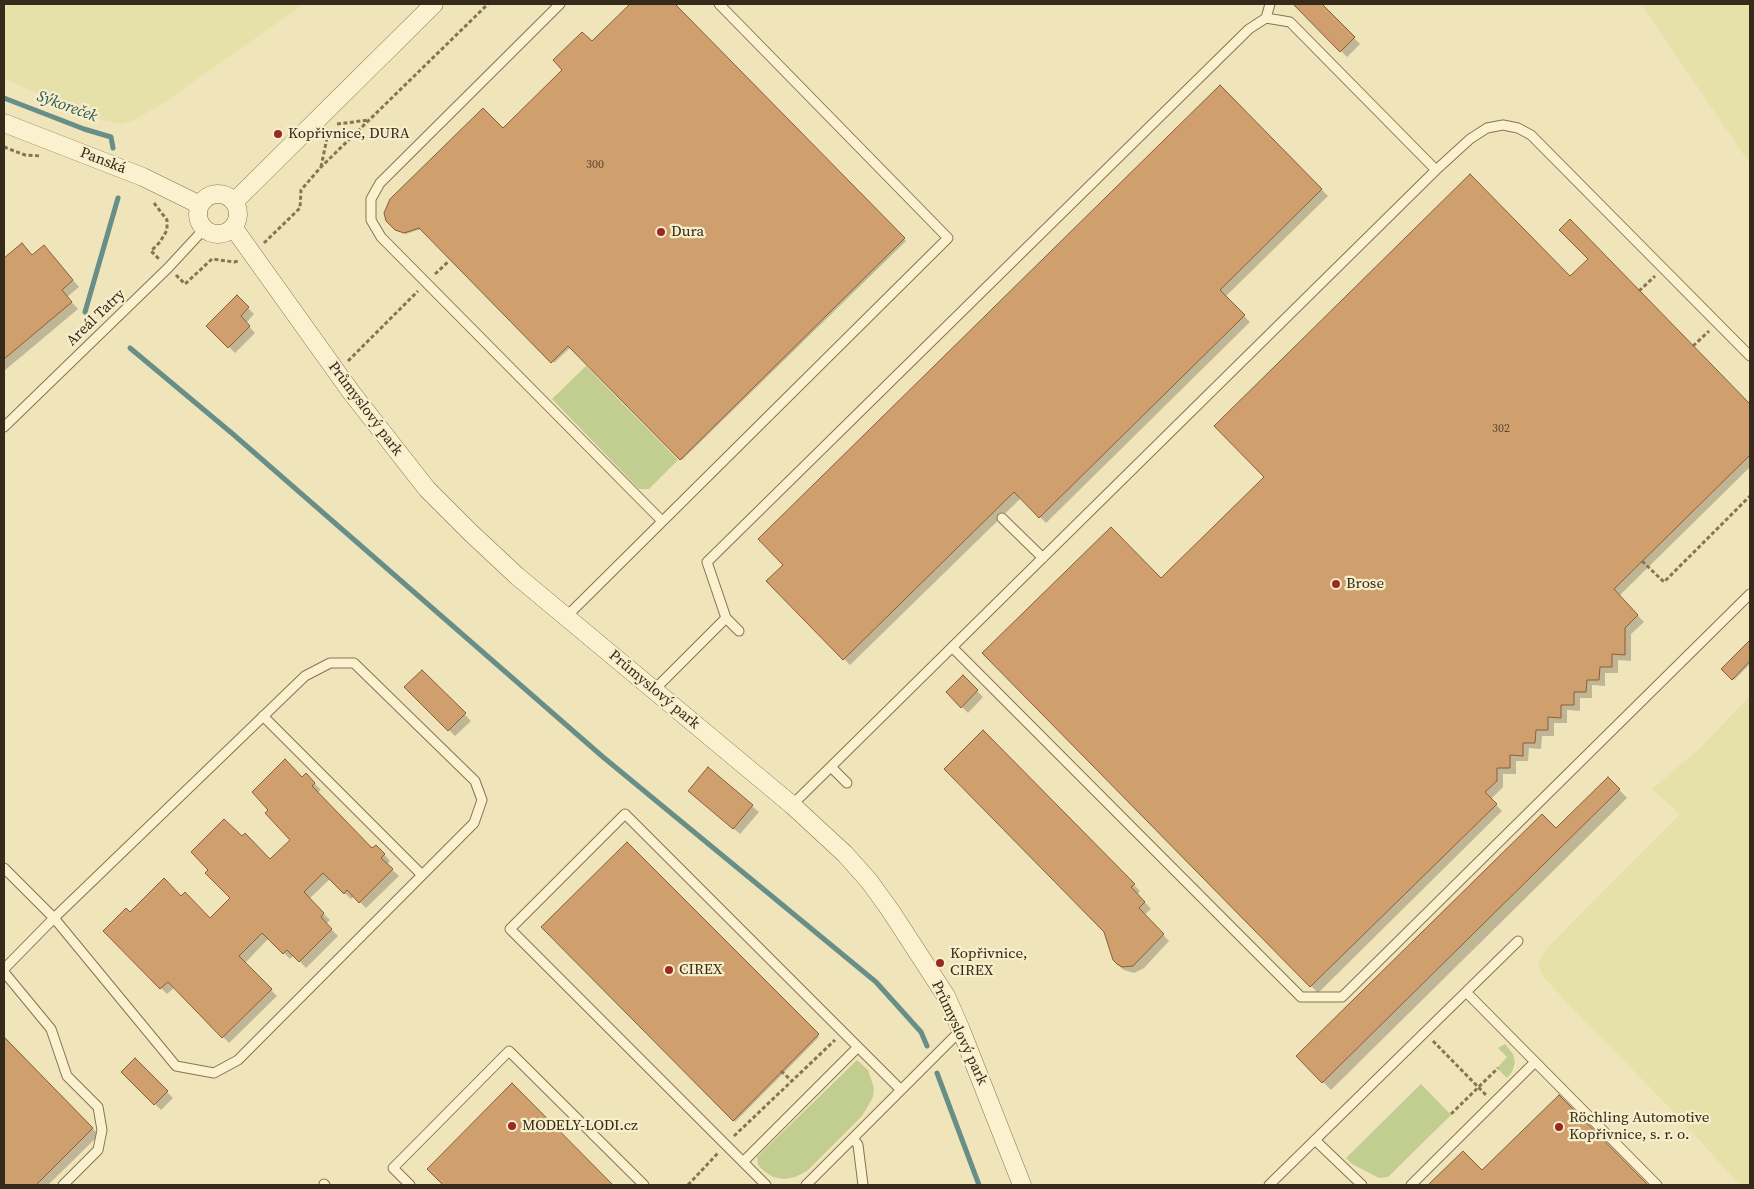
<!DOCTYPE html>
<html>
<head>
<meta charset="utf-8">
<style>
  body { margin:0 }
  #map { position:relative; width:1754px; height:1189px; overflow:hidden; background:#f0e4bb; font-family:"Source Serif 4",serif }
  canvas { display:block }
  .frame { position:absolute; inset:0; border:5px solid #362a1a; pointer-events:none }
</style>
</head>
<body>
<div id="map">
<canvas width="1754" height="1189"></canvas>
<div class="frame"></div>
</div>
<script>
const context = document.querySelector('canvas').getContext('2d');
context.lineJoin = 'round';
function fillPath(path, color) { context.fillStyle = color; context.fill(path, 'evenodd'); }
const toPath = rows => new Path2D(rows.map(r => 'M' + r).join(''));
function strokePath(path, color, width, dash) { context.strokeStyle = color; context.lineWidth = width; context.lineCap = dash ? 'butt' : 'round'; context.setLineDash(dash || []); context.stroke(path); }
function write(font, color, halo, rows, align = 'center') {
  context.font = font + ' "Source Serif 4",serif'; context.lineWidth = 4.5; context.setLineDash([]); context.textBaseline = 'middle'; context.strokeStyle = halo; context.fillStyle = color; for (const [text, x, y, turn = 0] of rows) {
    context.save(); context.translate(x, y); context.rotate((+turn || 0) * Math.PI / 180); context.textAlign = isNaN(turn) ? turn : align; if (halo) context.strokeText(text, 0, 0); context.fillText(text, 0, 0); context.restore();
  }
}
const farmland = toPath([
  [4,4,304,4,159,106,134,120,121,124,102,120,4,79],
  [1641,4,1750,4,1750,164],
  [1750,696,1750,1185,1740,1185,1670,1108,1570,1006,1543,976,1539,966,1540,958,1548,947,1680,814,1652,789,1698,750]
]);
const green = toPath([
  [586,366,678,460,649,489,639,489,552,399],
  [1505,1044,1513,1054,1515,1062,1512,1072,1507,1078,1497,1068,1507,1057,1498,1048],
  [857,1060,868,1070,874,1088,873,1097,862,1116,807,1171,795,1177,784,1179,773,1177,764,1171,758,1165,757,1157],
  [1421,1084,1451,1115,1388,1177,1379,1178,1352,1164,1346,1158]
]);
const shadow = toPath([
  [632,4,673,4,906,241,682,460,571,347,554,363,421,229,406,234,395,229,386,217,388,204,483,110,503,130],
  [1305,4,1320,4,1360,44,1347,57,1299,9],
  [1220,87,1328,196,1225,297,1250,322,1046,523,1021,498,850,665,768,581],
  [1570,220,1750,406,1750,467,1619,596,1644,622,1631,634,1631,661,1618,660,1618,673,1605,673,1605,686,1592,685,1592,698,1580,698,1580,711,1567,710,1567,723,1554,723,1554,736,1542,736,1541,749,1529,748,1528,761,1516,761,1516,774,1503,774,1503,787,1491,799,1502,811,1318,993,984,653,1161,580,1570,278,1590,259],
  [22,244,33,256,50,253,79,287,67,297,78,309,4,371,4,260],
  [237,297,254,314,246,323,255,333,235,353,208,326],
  [1750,642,1750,664,1734,680,1723,669],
  [422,671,471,721,455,736,405,687],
  [963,677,983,697,968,713,947,692],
  [983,732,1140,891,1137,894,1151,909,1144,915,1169,941,1144,968,1134,973,1124,970,1117,964,1105,931],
  [306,775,321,790,317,793,372,850,382,852,390,861,387,865,399,876,366,908,354,896,351,899,330,879,309,899,330,920,326,924,338,936,306,968,294,955,290,959,269,938,245,963,277,996,229,1043,175,987,167,994,104,931,130,914,211,920,292,840,302,779],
  [1608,778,1627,798,1331,1090,1297,1056,1556,830],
  [696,797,752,806,759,812,740,834],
  [627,844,819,1037,735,1122,543,927],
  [4,1036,99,1135,48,1185,4,1185],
  [135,1060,173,1098,161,1110,123,1072],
  [512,1085,612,1185,445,1185,428,1169],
  [1559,1097,1647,1185,1430,1185,1463,1153,1482,1172]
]);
const stream = toPath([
  [4,98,84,129,111,137,113,148],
  [85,312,118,198],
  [130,348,234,435,603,757,876,982,921,1032,927,1046],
  [937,1073,979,1185]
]);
const building = toPath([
  [630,4,675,4,905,238,680,460,568,346,551,363,419,228,404,233,395,230,386,221,384,213,390,199,483,108,503,128,562,70,553,60,582,32,592,41,630,4],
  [1293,4,1322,4,1355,37,1340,52,1293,4],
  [1220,85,1322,189,1220,290,1245,315,1039,518,1014,492,843,660,766,581,783,565,758,539,1220,85],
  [1470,174,1570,276,1588,259,1559,230,1570,219,1750,404,1750,455,1614,589,1638,615,1625,628,1625,655,1612,654,1612,667,1600,667,1599,680,1587,680,1586,692,1574,692,1574,705,1561,705,1561,718,1548,717,1548,730,1536,730,1535,743,1523,743,1523,756,1510,755,1510,768,1497,768,1497,781,1485,792,1497,804,1310,987,982,653,1111,527,1161,578,1264,477,1214,426,1470,174],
  [22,243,32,255,44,245,73,280,62,290,72,302,4,359,4,258,22,243],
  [237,295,249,307,241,316,250,326,228,348,206,326,237,295],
  [1750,640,1750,661,1732,680,1721,669,1750,640],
  [422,670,466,713,448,731,404,687,422,670],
  [963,675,978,690,961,708,946,692,963,675],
  [983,730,1135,884,1131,887,1145,902,1139,908,1164,934,1133,966,1122,967,1117,964,1113,960,1104,932,944,769,983,730],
  [285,759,302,777,306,773,315,783,312,786,372,848,376,845,385,854,381,858,393,869,359,903,347,890,344,894,323,873,304,892,324,913,321,917,332,929,299,962,287,950,283,954,262,933,239,956,272,989,222,1038,168,982,160,989,103,931,126,908,130,912,164,878,181,896,185,892,210,918,230,898,205,873,208,870,191,852,224,819,242,836,245,833,270,859,290,840,265,813,268,810,252,792,285,759],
  [708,767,753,805,733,829,688,791,708,767],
  [1608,777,1620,789,1322,1083,1296,1056,1542,814,1556,828,1608,777],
  [627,842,819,1034,733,1121,541,927,627,842],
  [4,1037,93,1128,36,1185,4,1185,4,1037],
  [135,1058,168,1091,154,1105,121,1072,135,1058],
  [512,1083,613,1185,443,1185,427,1169,512,1083],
  [1559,1095,1648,1185,1428,1185,1463,1151,1482,1170,1559,1095]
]);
const path = toPath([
  [337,124,369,120],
  [4,147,25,155,41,156],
  [321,167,328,133],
  [154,203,167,220,167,230,160,242,151,251,160,260],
  [264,243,300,208,301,190,321,167,488,4],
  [435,274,449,261],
  [176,275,185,284,212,259,234,262,238,261],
  [1639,291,1655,276],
  [1693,346,1709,331],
  [348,361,418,291],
  [1642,561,1664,582,1750,496],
  [1433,1041,1486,1095],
  [781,1071,792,1081],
  [1451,1114,1498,1068],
  [734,1136,835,1040],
  [688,1185,718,1153]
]);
const lane = toPath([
  [560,4,380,183,371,199,371,220,381,237,662,521],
  [1266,18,1290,22,1436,170],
  [4,427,168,268,205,228],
  [1002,518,1043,558],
  [566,617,948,238,719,4],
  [726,618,707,562,1249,29,1266,18,1270,4],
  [952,647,1301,997,1342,997,1750,594],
  [654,690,726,618,739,631],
  [263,716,422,875],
  [831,767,847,783],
  [792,805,1436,170,1470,139,1487,128,1503,125,1518,128,1531,135,1750,356],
  [4,868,54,918,176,1066,214,1073,238,1060,474,823,482,800,475,781,354,663,330,663,305,676,54,918,4,969],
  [4,972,51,1029,67,1076,98,1107,102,1130,98,1150,63,1185],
  [1466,992,1657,1185],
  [853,1138,858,1145,863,1185],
  [1315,1140,1362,1185],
  [743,1162,858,1047],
  [324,1184,325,1185],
  [410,1185,393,1168,509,1051,644,1185],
  [766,1185,510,929,625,814,901,1090],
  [806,1185,961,1030],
  [1269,1185,1518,941],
  [1411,1185,1535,1062]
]);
const street = toPath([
  [4,123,143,177,200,205],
  '198 214a20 20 0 1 1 40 0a20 20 0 1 1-40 0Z',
  [234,202,434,4],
  [233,227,351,392,427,489,471,533,517,576,792,805,845,854,869,881,890,910,946,996,961,1030,1022,1185]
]);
const markers = [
  [278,134,5,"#9a2a21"],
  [661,232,5,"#9a2a21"],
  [1336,584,5,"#9a2a21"],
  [940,963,5,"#9a2a21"],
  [669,970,5,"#9a2a21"],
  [512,1126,5,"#9a2a21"],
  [1559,1127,5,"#9a2a21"]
];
const numberNames = [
  ["300",595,165],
  ["302",1501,429]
];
const poiNames = [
  ["Kopřivnice, DURA",288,134],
  ["Dura",671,232],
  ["Brose",1346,584],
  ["Kopřivnice,",950,954],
  ["CIREX",950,971],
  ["CIREX",679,970],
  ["Röchling Automotive",1569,1118],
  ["Kopřivnice, s. r. o.",1569,1135],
  ["MODELY-LODI.cz",522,1126]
];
const streetNames = [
  ["Panská",103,161,21],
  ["Areál Tatry",96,318,-44],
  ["Průmyslový park",365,409,53],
  ["Průmyslový park",654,690,40],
  ["Průmyslový park",959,1033,65]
];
const waterNames = [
  ["Sýkoreček",67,107,20]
];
fillPath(farmland, '#e6e1a8');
fillPath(green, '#c2ce8f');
fillPath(shadow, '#0003');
strokePath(stream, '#678e87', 5);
fillPath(building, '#d09f6e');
strokePath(building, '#885e39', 1);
strokePath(lane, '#887354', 11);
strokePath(street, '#887354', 19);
strokePath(path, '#887354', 3, [4, 2.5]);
strokePath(lane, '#fbf1ce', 9);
strokePath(street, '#fbf1ce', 18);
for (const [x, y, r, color] of markers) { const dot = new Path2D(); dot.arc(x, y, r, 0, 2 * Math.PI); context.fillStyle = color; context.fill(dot); strokePath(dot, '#f7eecb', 2); }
write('12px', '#5c472f', null, numberNames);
write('15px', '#362a1a', '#f7eecb', poiNames, 'left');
write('15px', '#362a1a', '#f7eecb', streetNames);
write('italic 16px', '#285656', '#f7eecb', waterNames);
</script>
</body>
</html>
